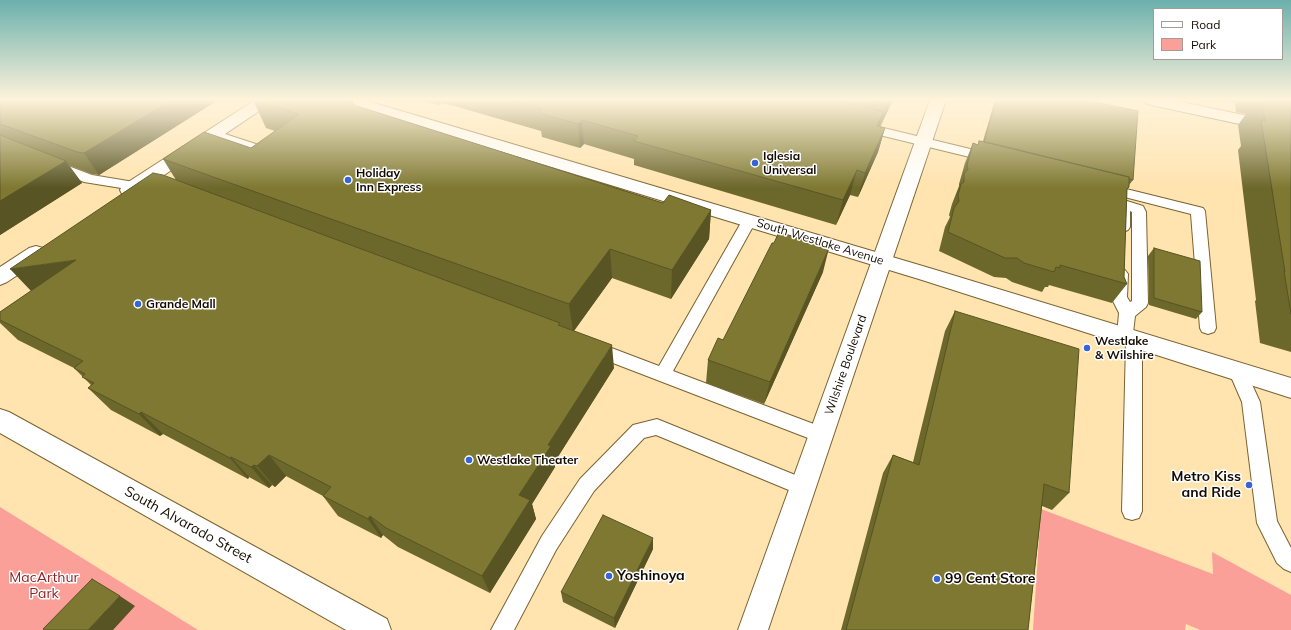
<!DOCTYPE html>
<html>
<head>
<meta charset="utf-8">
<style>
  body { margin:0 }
  #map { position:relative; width:1291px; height:630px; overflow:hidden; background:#ffe4af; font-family:Mulish,sans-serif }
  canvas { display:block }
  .legend { position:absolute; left:1153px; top:8px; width:130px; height:52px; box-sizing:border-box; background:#fff; border:1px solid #a19d99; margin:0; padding:5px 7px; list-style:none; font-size:12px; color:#140b00 }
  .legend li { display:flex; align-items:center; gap:8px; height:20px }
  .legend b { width:20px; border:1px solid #a19d99 }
</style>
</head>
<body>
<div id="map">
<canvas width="1291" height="630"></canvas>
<ul class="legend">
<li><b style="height:5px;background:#fff"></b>Road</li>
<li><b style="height:11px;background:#faa099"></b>Park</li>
</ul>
</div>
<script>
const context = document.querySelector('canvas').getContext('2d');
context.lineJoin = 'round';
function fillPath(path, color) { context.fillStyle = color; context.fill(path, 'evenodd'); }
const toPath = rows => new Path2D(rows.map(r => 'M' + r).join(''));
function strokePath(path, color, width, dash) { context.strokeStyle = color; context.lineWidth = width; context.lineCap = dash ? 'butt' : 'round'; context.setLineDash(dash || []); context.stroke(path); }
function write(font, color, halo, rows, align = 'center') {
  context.font = font + ' Mulish,sans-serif'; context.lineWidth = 3; context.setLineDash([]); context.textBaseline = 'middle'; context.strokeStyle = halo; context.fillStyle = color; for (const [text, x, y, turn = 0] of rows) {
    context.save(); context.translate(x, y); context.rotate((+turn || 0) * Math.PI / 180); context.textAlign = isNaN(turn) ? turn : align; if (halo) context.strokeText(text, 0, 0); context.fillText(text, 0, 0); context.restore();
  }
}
const green = toPath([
  [0,507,198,630,0,630],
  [1041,509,1213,574,1212,552,1291,595,1291,630,1200,630,1186,624,1185,630,1033,630]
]);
const lane = toPath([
  [863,123,995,155,996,158,995,161,990,162,859,130,857,127,859,124,863,123],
  [213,130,277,151,278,154,277,157,272,158,209,137,207,134,209,131,213,130],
  [55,161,92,175,146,184,151,185,153,188,151,191,146,192,84,182,50,168,48,165,50,162,55,161],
  [1106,184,1203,208,1205,211,1216,328,1214,332,1208,334,1202,332,1200,328,1191,214,1101,191,1099,188,1101,185,1106,184],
  [1127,201,1143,206,1146,212,1148,303,1146,307,1135,316,1133,333,1140,334,1142,339,1142,511,1139,518,1132,520,1125,518,1122,511,1126,342,1119,340,1117,336,1119,313,1111,297,1112,274,1115,270,1120,269,1125,270,1128,274,1127,297,1130,302,1132,301,1132,212,1130,211,1130,227,1128,230,1123,232,1118,230,1116,227,1116,209,1122,203,1127,201],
  [749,216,754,218,756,221,673,371,827,429,830,435,827,441,821,443,587,353,585,348,587,343,593,341,659,366,742,221,744,218,749,216],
  [1238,365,1244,367,1260,402,1277,521,1291,548,1291,572,1284,569,1277,563,1257,523,1242,402,1229,372,1232,367,1238,365],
  [657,419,810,481,813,487,810,493,803,496,796,493,656,435,644,438,594,491,556,550,514,630,491,630,542,536,580,479,633,425,657,419]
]);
const street = toPath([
  [340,100,364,100,936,270,1291,378,1291,398,922,280,342,103,340,100]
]);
const secondary = toPath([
  [255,100,273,100,271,103,136,194,129,196,122,194,120,190,122,186,255,100],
  [1143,100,1172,100,1291,125,1291,135,1151,105,1145,103,1143,100],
  [36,246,43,248,46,253,43,258,7,282,0,285,0,267,29,248,36,246]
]);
const primary = toPath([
  [930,100,946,100,768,630,738,630,930,100],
  [0,409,9,412,387,619,391,630,346,630,0,433,0,409]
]);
const wall = toPath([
  [0,100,218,100,99,175,92,174,68,165,82,183,0,235],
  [253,100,354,105,663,203,711,210,709,239,671,299,612,278,574,331,614,368,554,463,555,467,532,504,536,519,490,593,398,547,383,535,381,538,338,516,323,496,286,476,275,487,272,485,269,488,249,477,248,479,163,434,160,436,111,410,88,388,91,385,74,368,18,340,0,323,0,312,31,291,176,180,163,159,251,148,275,131,266,128],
  [419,100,893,100,880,127,885,128,878,152,858,197,850,195,836,225,634,165,634,159,584,144,580,148,542,137,541,131,454,106,441,103,439,105],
  [995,100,1086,100,1133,180,1129,185,1127,190,1124,277,1127,284,1112,303,1049,285,1048,287,1045,287,1042,292,1012,282,1006,278,994,277,939,251,945,227,950,217,949,215,952,204,959,186,959,184,965,163,973,143,978,145,979,141,983,141],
  [1224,100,1291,100,1291,352,1260,343,1255,301,1256,300,1238,150,1241,146,1238,125,1246,114,1236,112,1235,103,1224,101],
  [1154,248,1202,312,1196,319,1149,305,1148,256],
  [823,272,764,404,706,383,708,360,723,340],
  [955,311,1069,493,1052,510,1042,506,1028,630,841,630,883,473,893,455,913,462,945,331],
  [653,549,615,628,563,602,561,592]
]);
const shadedWall = toPath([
  [172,100,218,100,99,175,84,153],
  [326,100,352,100,356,109],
  [437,100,440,100,441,103,439,105],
  [889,100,893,100,880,127,887,103],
  [883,112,876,136,877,126],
  [582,120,584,144,580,148,578,124],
  [885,128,878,152,858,197,865,173],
  [66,161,82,183,0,235,0,201],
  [857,170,850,195,836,225,843,200],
  [711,210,709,239,671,299,672,270],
  [829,248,823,272,764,404,770,382],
  [610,249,612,278,573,332,569,304],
  [76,260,33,293,10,269],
  [612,345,614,368,554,463,555,467,532,504,536,519,490,593,482,576,519,495,548,445],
  [141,412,163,434,160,436,139,414],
  [269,455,286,476,275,487,257,466],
  [231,457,249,477,248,479,230,458],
  [254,465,272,485,269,488,251,467],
  [370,516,383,535,381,538,368,519],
  [653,538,653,549,615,628,614,618],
  [120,596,135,606,113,630,88,630]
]);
const building = toPath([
  [0,100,172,100,84,153,77,152,0,124,0,100],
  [253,100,338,100,663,203,669,195,711,210,672,270,610,249,569,304,163,159,204,132,251,148,299,114,253,100],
  [510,100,833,100,883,112,877,126,885,128,865,173,857,170,843,200,634,141,638,136,582,120,578,124,539,113,543,109,510,100],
  [873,100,889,100,887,103,873,100],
  [996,100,1086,100,1138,111,1133,180,1129,179,1129,177,984,142,996,100],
  [1261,100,1279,100,1291,102,1291,314,1284,271,1285,272,1261,120,1265,121,1261,100],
  [0,135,66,161,0,201,0,135],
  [979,141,986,142,1129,177,1129,187,1127,189,1124,277,1127,284,1060,265,1060,268,1056,267,1054,272,1024,263,1017,258,1005,258,948,232,954,208,959,201,958,195,961,184,964,182,964,174,968,169,967,165,973,143,978,145,979,141],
  [153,173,163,175,560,323,558,325,612,345,548,445,551,446,519,495,530,500,482,576,386,528,370,516,368,519,323,496,331,487,269,455,257,466,254,465,251,467,231,457,230,458,141,412,139,414,88,388,94,383,82,377,85,374,74,368,83,361,0,320,0,312,76,260,10,269,153,173],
  [779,232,829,248,770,382,708,360,718,338,723,340,772,243,774,243,779,232],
  [1154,248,1200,261,1202,312,1154,298,1154,248],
  [955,311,1079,349,1069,493,1044,484,1028,630,846,630,893,455,919,465,955,311],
  [603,515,653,538,614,618,561,592,603,515],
  [92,579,120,596,88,630,45,630,43,629,92,579]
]);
const markers = [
  [755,163,4,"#3765d5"],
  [348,180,4,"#3765d5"],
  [138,304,4,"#3765d5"],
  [1087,348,4,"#3765d5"],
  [469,460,4,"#3765d5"],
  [1249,485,4,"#3765d5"],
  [609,576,4,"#3765d5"],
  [937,579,4,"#3765d5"]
];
const poiNames = [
  ["Iglesia",763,156],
  ["Universal",763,170],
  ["Holiday",356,173],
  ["Inn Express",356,187],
  ["Grande Mall",146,304],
  ["Westlake",1095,341],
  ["& Wilshire",1095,355],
  ["Westlake Theater",477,460]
];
const streetNames = [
  ["South Westlake Avenue",820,242,17],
  ["Wilshire Boulevard",846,365,-71]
];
const nearPoinames = [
  ["Metro Kiss",1241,477,"right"],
  ["and Ride",1241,493,"right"],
  ["Yoshinoya",617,576],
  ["99 Cent Store",945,579]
];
const nearStreetnames = [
  ["South Alvarado Street",188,525,29]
];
const nearParknames = [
  ["MacArthur",44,578],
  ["Park",44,594]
];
fillPath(green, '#faa099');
strokePath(lane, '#7a6231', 2);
strokePath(street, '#7a6231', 2);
strokePath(secondary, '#7a6231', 2);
strokePath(primary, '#7a6231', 2);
fillPath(lane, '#fff');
fillPath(street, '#fff');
fillPath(secondary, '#fff');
fillPath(primary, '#fff');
fillPath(wall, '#6c672b');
fillPath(shadedWall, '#585423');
fillPath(building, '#7e7832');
strokePath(building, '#585423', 1);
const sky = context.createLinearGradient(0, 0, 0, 188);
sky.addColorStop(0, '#6bb0ac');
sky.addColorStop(0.53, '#fff3db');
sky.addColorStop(1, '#fff3db00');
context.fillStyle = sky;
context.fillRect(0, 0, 1291, 188);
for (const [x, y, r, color] of markers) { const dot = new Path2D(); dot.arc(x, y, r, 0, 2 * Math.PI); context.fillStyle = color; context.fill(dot); strokePath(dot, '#fff', 1.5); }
write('bold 12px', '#140b00', '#fff', poiNames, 'left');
write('12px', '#140b00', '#fff', streetNames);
write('bold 14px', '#140b00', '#fff', nearPoinames, 'left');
write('14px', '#140b00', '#fff', nearStreetnames);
write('14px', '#912225', '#fff', nearParknames);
</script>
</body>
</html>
